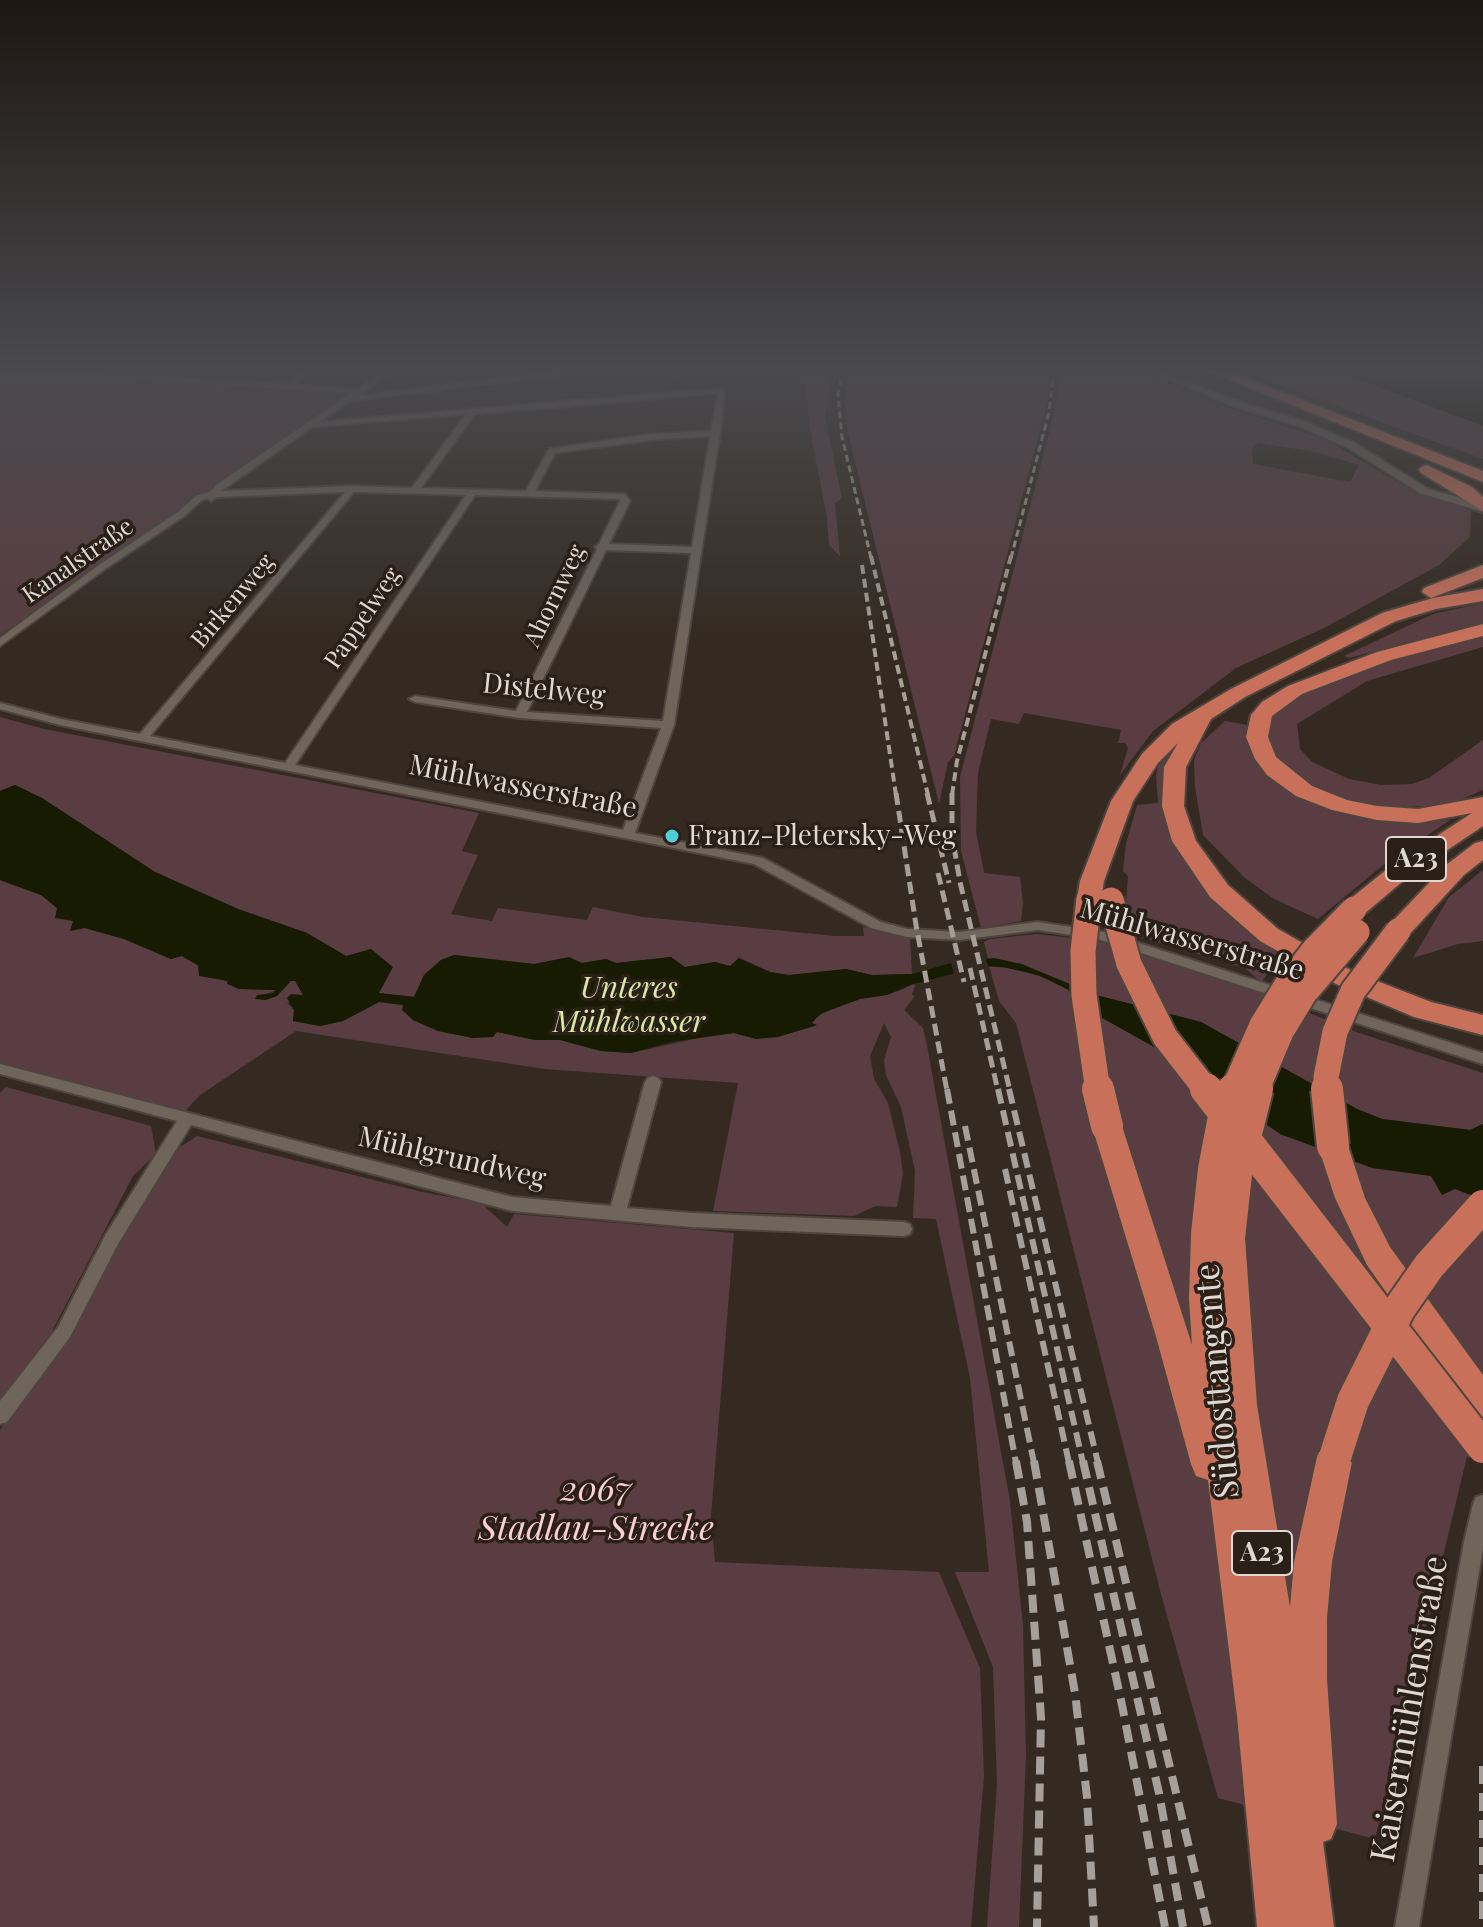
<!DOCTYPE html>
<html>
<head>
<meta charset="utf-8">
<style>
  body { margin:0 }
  canvas { display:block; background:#342a21 }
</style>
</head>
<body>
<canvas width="1483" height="1927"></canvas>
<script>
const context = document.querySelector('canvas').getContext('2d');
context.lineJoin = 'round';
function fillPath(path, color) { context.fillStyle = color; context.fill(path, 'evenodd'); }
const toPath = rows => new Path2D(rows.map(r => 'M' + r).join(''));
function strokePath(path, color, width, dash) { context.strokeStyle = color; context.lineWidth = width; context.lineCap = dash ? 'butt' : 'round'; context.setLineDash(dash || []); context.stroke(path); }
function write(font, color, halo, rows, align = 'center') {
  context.font = font + ' "Playfair Display",serif'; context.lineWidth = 7; context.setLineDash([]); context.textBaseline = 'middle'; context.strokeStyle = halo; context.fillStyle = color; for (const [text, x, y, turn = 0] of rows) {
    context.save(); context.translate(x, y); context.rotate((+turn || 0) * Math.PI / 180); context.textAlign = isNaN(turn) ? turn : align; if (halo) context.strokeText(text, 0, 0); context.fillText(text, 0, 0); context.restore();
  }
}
const green = toPath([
  [795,368,832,368,825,417,842,498,835,503,840,556,829,545,827,518,809,424,806,385,800,384],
  [849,368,1050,368,1047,403,954,756,948,762,939,804,847,429,845,390],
  [1059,368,1130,368,1234,410,1325,439,1420,495,1471,509,1470,537,1439,565,1324,628,1236,668,1153,731,1120,775,1128,748,1125,743,1118,743,1121,730,1024,713,1019,724,991,719,978,773,976,832,984,873,1020,877,1023,903,1021,921,981,928,961,851,960,777,1056,406],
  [1258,443,1311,451,1359,465,1350,482,1253,464,1252,450],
  [1232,368,1328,368,1483,426,1483,459],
  [0,377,110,378,348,396,0,635],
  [1483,603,1483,622,1349,658,1344,656,1433,614],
  [1483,636,1483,647,1367,681,1297,724,1300,749,1312,762,1349,779,1381,785,1412,784,1429,778,1483,740,1483,790,1448,805,1384,808,1332,795,1292,774,1274,756,1269,745,1270,724,1275,714,1298,696,1394,659],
  [0,717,44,729,479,813,462,851,478,855,451,914,492,921,498,908,587,920,593,907,643,917,835,936,864,936,863,927,910,939,912,974,872,975,846,969,789,975,770,972,739,958,730,966,715,962,684,967,671,957,616,963,606,959,582,963,569,958,534,964,454,955,441,960,424,975,414,997,378,993,346,956,307,933,238,909,155,872,42,798,15,785,0,791],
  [1225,721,1248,725,1248,747,1254,759,1273,780,1289,790,1336,810,1361,817,1410,822,1450,820,1382,866,1318,919,1274,899,1245,878,1203,835,1195,787,1194,760,1201,743],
  [1172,744,1178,746,1168,819,1287,951,1261,982,1245,968,1134,935,1126,905,1128,876,1123,871,1126,844,1137,805,1158,803,1156,776,1159,758],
  [1483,870,1483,941,1458,944,1413,958,1449,897],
  [0,880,41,895,74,922,70,930,84,928,124,939,171,959,181,956,239,989,276,990,255,999,282,991,291,980,296,981,303,996,287,1003,294,1010,293,1021,320,1026,343,1021,379,1002,404,1005,413,1020,438,1031,473,1038,493,1036,497,1032,535,1040,560,1040,601,1051,631,1053,703,1037,734,1033,756,1039,794,1032,815,1026,811,1024,813,1020,830,1009,860,999,899,991,913,984,915,986,912,995,915,996,904,1010,923,1028,926,1040,1010,1501,1023,1626,1026,1755,1019,1927,987,1927,997,1784,993,1667,955,1572,989,1572,970,1378,936,1219,913,1218,915,1171,901,1107,886,1075,884,1060,891,1037,884,1023,870,1056,874,1079,888,1103,900,1152,903,1174,897,1207,875,1206,854,1216,713,1211,738,1083,545,1069,296,1031,200,1095,185,1111,0,1063],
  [1037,934,1097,941,1251,989,1356,1032,1483,1073,1483,1124,1470,1130,1382,1119,1357,1109,1201,1022,1096,995,1022,964,988,959,984,942,990,939],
  [989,966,1016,969,1045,978,1067,989,1097,1015,1156,1048,1407,1171,1431,1176,1483,1200,1483,1390,1375,1839,1218,1798,1161,1594,1016,1023,999,1001],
  [6,1087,151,1126,156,1154,133,1176,51,1333,0,1402,0,1093],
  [197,1136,422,1192,481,1203,507,1227,514,1214,734,1233,711,1516,715,1562,939,1572,980,1668,984,1776,971,1927,0,1927,0,1430,64,1343,134,1216,180,1147]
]);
const water = toPath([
  [1328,368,1483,368,1483,426,1476,423],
  [15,785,42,798,155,872,238,909,307,933,346,956,371,949,393,967,379,993,414,997,424,975,441,960,454,955,534,964,569,957,582,963,606,959,616,963,671,957,685,967,715,962,730,966,739,958,770,972,789,975,846,969,872,975,912,974,951,963,994,958,1021,964,1096,995,1201,1022,1357,1109,1382,1119,1470,1130,1483,1124,1483,1200,1455,1189,1442,1195,1431,1176,1372,1168,1280,1134,1156,1048,1097,1015,1067,989,1038,975,1003,967,984,966,913,984,887,995,860,999,820,1014,812,1023,817,1025,778,1037,756,1039,734,1033,671,1042,631,1053,601,1051,560,1040,535,1040,497,1032,493,1037,473,1038,438,1031,413,1020,402,1010,403,1005,379,1002,343,1021,320,1026,293,1021,294,1010,287,998,291,994,303,995,295,981,291,981,277,996,266,1000,255,999,257,995,274,993,275,990,239,989,227,984,228,981,199,976,198,965,182,956,171,959,124,939,85,928,70,931,73,921,55,918,57,908,41,895,0,880,0,791]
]);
const pier = toPath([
  [964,956,985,956,989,970,955,978,950,959]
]);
const minor = toPath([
  [288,368,299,368,307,372,296,385,358,389,388,368,397,368,358,396,576,368,569,374,350,401,320,422,725,388,720,433,674,725,635,833,763,858,881,922,907,929,959,932,1038,922,1104,932,1483,1053,1483,1064,1098,939,1038,930,959,940,907,937,871,928,754,864,60,725,0,709,0,703,61,719,140,734,345,492,217,497,211,501,207,498,202,500,184,516,105,569,0,646,0,638,99,565,178,512,196,496,211,491,216,485,351,393,129,379,0,378,0,374,129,375,288,384,298,373,288,368],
  [718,393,711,431,651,434,549,449,526,491,421,488,475,414,718,393],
  [466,414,412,488,352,486,221,491,312,427,466,414],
  [710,436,692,547,609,544,630,501,625,494,535,491,555,453,651,440,710,436],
  [354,492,466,495,285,763,150,736,354,492],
  [475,495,619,499,620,501,599,544,595,547,597,549,516,711,415,696,409,699,415,702,520,718,661,728,623,830,295,765,475,495],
  [606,550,691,553,663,721,527,712,606,550],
  [678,368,688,368,678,375,672,375,672,371,678,368],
  [0,1064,512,1197,611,1206,645,1082,648,1078,653,1076,658,1078,661,1082,627,1208,692,1213,904,1222,910,1224,912,1229,910,1234,904,1236,692,1227,512,1211,191,1125,118,1244,70,1337,7,1422,0,1424,0,1401,58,1327,106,1234,177,1121,0,1074,0,1064],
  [1483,1495,1483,1548,1419,1927,1395,1927,1464,1542,1473,1504,1476,1497,1483,1495]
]);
const tertiary = toPath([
  [1139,368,1153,368,1243,403,1303,421,1355,443,1428,489,1483,504,1483,512,1420,493,1347,447,1295,425,1235,407,1139,368]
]);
const motorway = toPath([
  [1201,368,1221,368,1483,471,1483,482,1201,368],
  [1427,465,1472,487,1483,497,1483,511,1421,473,1419,470,1421,467,1427,465],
  [1483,565,1483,578,1431,598,1422,592,1424,588,1483,565],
  [1483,589,1483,601,1436,609,1396,621,1245,697,1211,719,1186,767,1184,806,1196,841,1228,885,1278,929,1354,972,1431,1002,1483,1015,1483,1035,1414,1017,1336,984,1260,941,1210,897,1172,841,1162,806,1164,767,1178,743,1158,763,1133,801,1104,881,1101,899,1098,905,1080,905,1077,899,1080,881,1111,801,1142,754,1172,724,1231,689,1382,613,1433,598,1483,589],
  [1483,624,1483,636,1391,660,1302,694,1272,716,1268,737,1276,757,1312,786,1347,800,1377,806,1418,809,1483,797,1483,826,1409,876,1363,915,1345,915,1342,909,1345,903,1391,866,1472,813,1418,823,1377,820,1332,810,1296,796,1267,775,1255,759,1246,737,1251,715,1262,702,1288,686,1377,652,1483,624],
  [1483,841,1483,860,1464,875,1407,937,1398,939,1389,937,1385,931,1389,925,1446,865,1475,843,1483,841],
  [1107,1115,1117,1118,1122,1126,1192,1345,1189,1299,1191,1234,1196,1225,1207,1221,1220,1228,1229,1225,1240,1229,1245,1238,1257,1405,1290,1607,1294,1562,1317,1457,1322,1445,1335,1441,1348,1445,1353,1457,1332,1562,1327,1618,1327,1679,1337,1824,1331,1839,1323,1842,1334,1927,1257,1927,1237,1716,1208,1480,1196,1476,1191,1464,1155,1333,1092,1126,1097,1118,1107,1115],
  [1333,1135,1343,1138,1348,1146,1365,1198,1390,1247,1483,1375,1483,1418,1471,1414,1367,1265,1335,1198,1318,1146,1323,1138,1333,1135]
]);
const railFar4 = toPath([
  [843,368,838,394,842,437,871,558],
  [1011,558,1049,412,1054,368]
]);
const railFar3 = toPath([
  [871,556,928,795],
  [862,565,896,795],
  [952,795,957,761,1011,556]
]);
const railFar2 = toPath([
  [896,793,916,925,947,1091],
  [927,793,949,883],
  [952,793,952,835,960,882,1010,1091],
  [938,873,964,982],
  [970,968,998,1091]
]);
const railFar1 = toPath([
  [947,1089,1016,1463],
  [998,1089,1083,1463],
  [1009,1089,1098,1463],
  [965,1126,1034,1463],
  [1005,1169,1069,1463]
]);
const rail = toPath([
  [1016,1461,1027,1522,1041,1718,1037,1927],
  [1034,1461,1075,1693,1087,1797,1094,1927],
  [1069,1461,1122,1705,1165,1927],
  [1083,1461,1159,1793,1183,1927],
  [1097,1461,1208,1927],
  [1483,1766,1483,1927]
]);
const motorwayBridgeFar1 = toPath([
  [1089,899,1083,951,1084,995,1098,1091],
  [1111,900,1129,964,1165,1037,1207,1091],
  [1233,1091,1262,1025,1286,986,1314,950,1354,909],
  [1256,1091,1281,1032,1304,994,1357,932],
  [1327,1091,1326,1077,1335,1032,1353,991,1398,931]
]);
const motorwayBridge = toPath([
  [1098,1089,1107,1126],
  [1206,1089,1483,1447],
  [1327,1089,1333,1146],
  [1207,1234,1214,1169,1223,1122,1234,1089],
  [1229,1238,1236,1174,1257,1089],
  [1335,1457,1353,1401,1399,1309,1429,1266,1483,1206]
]);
const markers = [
  [672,836,8,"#52ccd6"]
];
const farStreetnames = [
  ["Kanalstraße",78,561,-35],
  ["Ahornweg",555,596,-64],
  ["Birkenweg",233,601,-50],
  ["Pappelweg",363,618,-56]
];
const shields = [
  [1416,859,60],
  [1262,1553,60]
];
const shieldNames = [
  ["A23",1416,859],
  ["A23",1262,1553]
];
const streetNames = [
  ["Distelweg",544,690,6],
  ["Mühlwasserstraße",523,787,11],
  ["Mühlwasserstraße",1192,940,16],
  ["Mühlgrundweg",452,1158,13]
];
const poiNames = [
  ["Franz-Pletersky-Weg",688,836]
];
const waterNames = [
  ["Unteres",629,989],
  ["Mühlwasser",629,1023]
];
const nearStreetnames = [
  ["Südosttangente",1218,1381,-95],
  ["Kaisermühlenstraße",1410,1709,-80]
];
const nearParknames = [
  ["2067",596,1490],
  ["Stadlau-Strecke",596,1529]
];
fillPath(green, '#593d42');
fillPath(water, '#161b01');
fillPath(pier, '#342a21');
strokePath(minor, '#4e453f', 4);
strokePath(tertiary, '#4e453f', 4);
strokePath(motorway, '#4e453f', 4);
fillPath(minor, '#70655b');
fillPath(tertiary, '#70655b');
fillPath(motorway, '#c8705a');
strokePath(railFar4, '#a79f99', 3, [7, 4]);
strokePath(railFar3, '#a79f99', 4, [9, 5]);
strokePath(railFar2, '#a79f99', 5, [12, 6]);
strokePath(railFar1, '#a79f99', 6, [15, 7]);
strokePath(rail, '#a79f99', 8, [18, 9]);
strokePath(motorwayBridgeFar1, '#4e453f', 29, []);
strokePath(motorwayBridge, '#4e453f', 36, []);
strokePath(motorwayBridgeFar1, '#c8705a', 25);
strokePath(motorwayBridge, '#c8705a', 32);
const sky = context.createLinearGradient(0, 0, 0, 638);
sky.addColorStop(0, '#1d1712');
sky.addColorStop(0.58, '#4a4a4e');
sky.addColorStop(1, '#4a4a4e00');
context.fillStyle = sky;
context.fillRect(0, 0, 1483, 638);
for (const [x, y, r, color] of markers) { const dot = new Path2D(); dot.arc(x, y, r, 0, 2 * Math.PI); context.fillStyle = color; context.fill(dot); strokePath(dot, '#2a2018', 3); }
write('24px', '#dfd8d3', '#2a2018', farStreetnames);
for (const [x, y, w] of shields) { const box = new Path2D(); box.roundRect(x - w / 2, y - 22, w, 44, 6); context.fillStyle = '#2a2018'; context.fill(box); strokePath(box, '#dfd8d3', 2); }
write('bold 26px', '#dfd8d3', null, shieldNames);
write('28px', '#dfd8d3', '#2a2018', streetNames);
write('28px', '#dfd8d3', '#2a2018', poiNames, 'left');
write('italic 30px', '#d9e9a6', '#2a2018', waterNames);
write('34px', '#dfd8d3', '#2a2018', nearStreetnames);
write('italic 34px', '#fcced6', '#2a2018', nearParknames);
</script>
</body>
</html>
